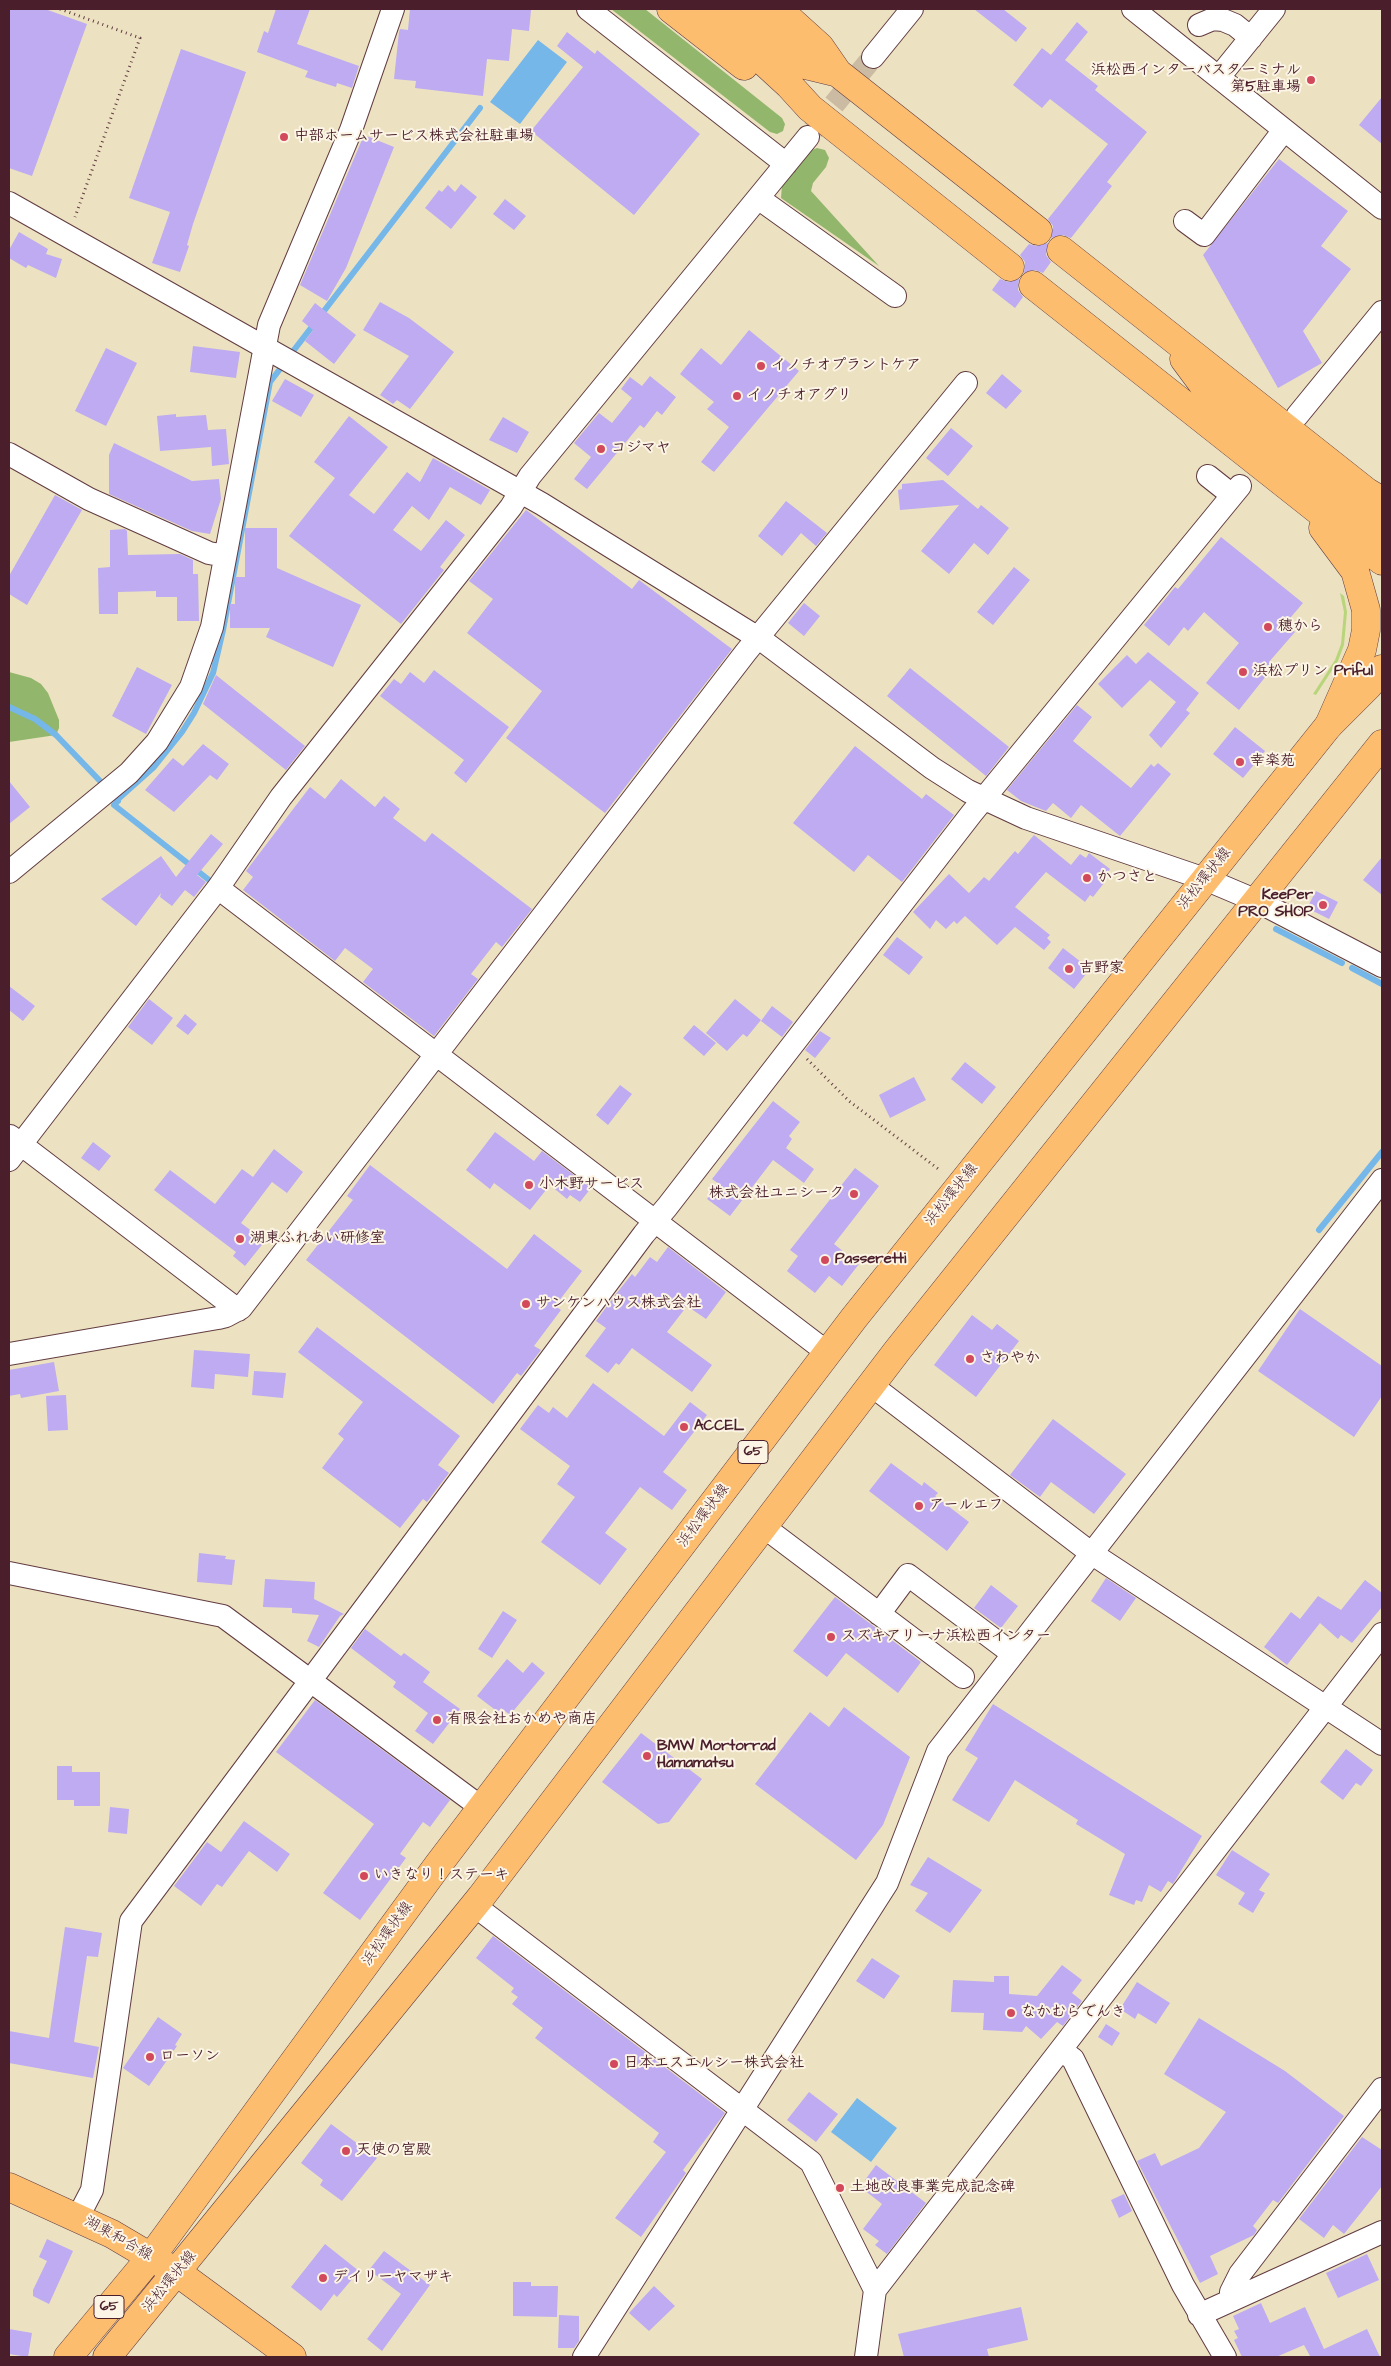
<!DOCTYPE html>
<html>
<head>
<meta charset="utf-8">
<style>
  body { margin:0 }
  #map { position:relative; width:1391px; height:2366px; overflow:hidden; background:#ece2c1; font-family:"Architects Daughter",sans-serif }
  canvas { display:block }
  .frame { position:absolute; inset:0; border:10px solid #4a1f2b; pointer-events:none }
</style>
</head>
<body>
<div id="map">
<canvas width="1391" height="2366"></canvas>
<div class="frame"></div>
</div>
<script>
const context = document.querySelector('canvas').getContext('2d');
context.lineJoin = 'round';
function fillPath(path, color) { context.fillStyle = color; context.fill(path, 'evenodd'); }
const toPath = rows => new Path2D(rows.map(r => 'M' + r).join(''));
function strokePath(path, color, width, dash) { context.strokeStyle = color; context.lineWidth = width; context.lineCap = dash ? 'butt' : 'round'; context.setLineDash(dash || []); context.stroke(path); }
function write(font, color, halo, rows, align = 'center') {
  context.font = font + ' "Architects Daughter","Klee One",sans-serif'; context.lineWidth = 4; context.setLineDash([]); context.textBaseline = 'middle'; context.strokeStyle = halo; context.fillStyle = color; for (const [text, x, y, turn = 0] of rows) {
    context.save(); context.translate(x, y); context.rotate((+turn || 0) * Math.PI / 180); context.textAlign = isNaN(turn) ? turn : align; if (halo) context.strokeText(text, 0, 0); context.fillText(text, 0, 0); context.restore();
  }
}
const green = toPath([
  [1340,593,1344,596,1347,612,1344,645,1338,661,1316,695,1313,694,1335,660,1341,644,1344,612]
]);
const forest = toPath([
  [611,9,645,9,782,118,785,124,783,131,777,134,770,132],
  [817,148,825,150,829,158,826,167,813,183,811,191,879,266,781,198,782,185,809,151],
  [9,672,31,678,41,684,48,693,59,720,59,728,56,735,9,742]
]);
const water = toPath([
  [538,40,567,62,520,124,490,102],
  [857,2098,897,2128,871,2162,831,2132]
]);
const stream = toPath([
  [294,350,480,108],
  [9,707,35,719,56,735,101,782],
  [117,800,154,767,182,732,194,713,213,673,223,630,270,382,280,369],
  [118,801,114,805,209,880],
  [1276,929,1342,963],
  [1352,968,1382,984],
  [1319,1230,1382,1152]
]);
const building = toPath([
  [9,9,45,9,87,24,32,176,9,168],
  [276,9,310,9,297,44,359,66,352,88,337,83,336,87,305,77,308,71,257,52,264,31,268,33],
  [410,9,520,9,531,10,529,31,512,29,509,61,487,59,483,96,415,88,416,81,394,79,399,32,400,29,408,30],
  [974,9,1003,9,1027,28,1016,42],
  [1077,22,1088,32,1065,60,1098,86,1095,90,1147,132,1107,182,1112,186,1071,238,1063,235,1051,238,1053,226,1048,219,1108,144,1050,99,1042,108,1013,85,1042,48,1051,55],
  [567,32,595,54,597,50,700,134,634,215,531,131,583,67,557,46],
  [181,49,246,72,193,224,187,245,189,246,180,272,152,263,170,212,129,198],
  [1382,97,1382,144,1359,125],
  [364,135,394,147,346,268,327,301,300,285],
  [1279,159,1348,211,1321,246,1351,269,1303,331,1322,363,1278,388,1203,255],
  [461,184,477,197,451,229,425,208,439,190,442,192,448,185,455,192],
  [505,199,526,216,514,230,493,214],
  [19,232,48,249,46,254,62,259,56,278,28,265,26,268,9,258,9,250],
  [1029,244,1036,246,1048,243,1046,255,1051,262,1043,273,1035,270,1024,273,1025,262,1020,255],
  [1000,279,1008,282,1019,279,1018,290,1023,297,1015,308,992,290],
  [380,302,409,318,454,352,410,409,397,400,393,404,380,395,409,356,363,330],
  [315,303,356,335,334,364,305,341,313,330,302,321],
  [749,330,799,371,714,472,701,462,729,427,707,409,714,402,680,374,701,348,721,365],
  [193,346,240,352,236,378,190,372],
  [106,348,137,363,106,426,75,411],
  [1002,374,1022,391,1006,409,986,393],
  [650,376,676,397,662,415,657,411,644,428,640,425,587,489,574,479,591,457,574,443,599,413,612,423,632,398,621,389,630,377,642,386],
  [285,379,314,395,301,417,272,401],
  [176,414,176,417,206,415,208,430,226,429,229,464,212,466,211,447,160,451,157,416],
  [349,416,388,447,349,495,374,514,407,472,420,482,433,458,490,490,481,505,450,487,429,520,412,506,393,530,421,551,446,520,465,535,440,567,444,570,401,624,289,536,335,478,314,462],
  [503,417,529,432,517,453,489,440],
  [951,428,973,446,948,476,926,458],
  [114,443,192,481,219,479,221,499,210,534,192,531,109,494,109,455],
  [943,480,978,509,981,505,1009,528,988,555,974,543,949,574,921,551,959,505,900,510,898,490,902,489,902,484],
  [55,495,82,510,27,605,9,594,9,576],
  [786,501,827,533,816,546,801,533,782,556,758,536],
  [526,510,632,589,639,580,732,649,605,813,506,738,542,691,467,633,493,599,469,581],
  [245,528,277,528,277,568,361,605,333,667,266,637,270,628,230,628,230,604,235,604,235,577,245,577],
  [125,529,127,531,128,555,180,554,193,560,193,574,198,574,199,621,177,621,177,597,156,597,156,591,118,592,118,614,99,614,98,568,110,567,110,530],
  [1221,537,1303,603,1285,624,1295,632,1269,662,1274,666,1239,710,1206,683,1239,643,1204,612,1188,631,1184,627,1169,646,1144,625,1175,587,1178,589],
  [1014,567,1030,580,993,625,977,612],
  [804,603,820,616,804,636,788,623],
  [1148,652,1199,693,1186,710,1190,713,1161,748,1149,735,1176,702,1150,680,1122,708,1098,684,1127,655,1136,664],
  [137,667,172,685,146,734,112,716],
  [910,668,1009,747,986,776,887,696],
  [434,670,509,727,466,783,454,773,464,760,380,696,394,679,401,684,410,672,424,683],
  [216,675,305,746,286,770,203,704],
  [1077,705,1092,717,1073,741,1131,788,1151,764,1154,767,1158,763,1171,774,1120,836,1081,805,1071,818,1053,803,1046,811,1021,801,1007,790],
  [1235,727,1265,751,1243,778,1213,754],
  [203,744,229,764,217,780,210,775,174,812,145,790,173,758,183,766],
  [855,746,922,799,926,794,954,815,902,882,868,855,854,872,793,823],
  [341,779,375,807,384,796,400,809,393,818,425,842,432,833,532,909,502,947,496,942,471,974,478,979,434,1036,363,982,373,969,345,948,335,961,243,890,253,877,246,871,310,787,325,799],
  [9,781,30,807,9,824],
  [211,834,223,844,197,875,206,882,194,897,185,890,172,906,160,897,161,893,136,926,101,899,161,856,176,877],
  [1034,835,1071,865,1080,854,1086,858,1089,853,1110,869,1101,880,1104,883,1093,897,1090,895,1085,902,1046,872,1015,907,1050,935,1047,938,1051,942,1044,950,1015,927,997,945,965,916,957,924,954,921,946,929,936,920,930,929,913,912,949,874,969,893,984,877,989,881,1015,851,1018,854],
  [1382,857,1382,895,1363,880],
  [1316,891,1338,902,1329,919,1307,908],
  [897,937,923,957,909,975,883,955],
  [1063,948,1090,969,1074,989,1048,968],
  [9,986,35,1006,23,1021,9,1010],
  [149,999,173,1018,152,1045,128,1027],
  [735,999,761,1020,747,1037,743,1034,727,1051,706,1033],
  [772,1006,793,1022,782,1037,761,1021],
  [185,1014,197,1024,188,1035,176,1026],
  [694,1025,716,1043,704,1056,683,1038],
  [820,1031,831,1038,815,1058,805,1050],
  [965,1062,996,1087,982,1104,951,1079],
  [914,1077,926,1100,890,1118,879,1095],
  [620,1085,632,1094,608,1125,596,1115],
  [773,1101,800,1122,789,1136,792,1139,786,1148,814,1169,804,1183,773,1160,730,1216,707,1199,719,1184,712,1179],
  [495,1132,534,1161,542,1151,591,1188,580,1202,570,1195,567,1199,550,1185,530,1210,494,1183,490,1189,466,1170],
  [93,1142,111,1156,99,1171,81,1158],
  [274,1149,303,1172,287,1193,272,1182,241,1223,265,1241,245,1266,233,1256,236,1252,154,1190,170,1170,215,1204,242,1169,253,1177],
  [370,1165,507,1269,534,1234,582,1271,555,1306,561,1310,534,1346,541,1350,521,1376,517,1373,493,1404,306,1260,353,1200,347,1196],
  [855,1168,879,1186,834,1244,859,1264,842,1286,829,1276,815,1293,787,1271,798,1256,790,1250],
  [668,1247,726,1292,706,1319,687,1306,667,1332,712,1365,692,1392,632,1348,619,1365,616,1363,608,1373,585,1356,606,1328,596,1321,616,1294,632,1274,635,1277,650,1257,657,1262],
  [1300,1309,1382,1366,1382,1396,1354,1437,1258,1371],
  [972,1315,992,1330,997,1324,1019,1341,976,1397,934,1365],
  [317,1327,460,1436,438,1465,449,1473,427,1502,423,1499,400,1528,322,1468,344,1439,338,1434,363,1402,298,1352],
  [194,1350,250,1354,248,1377,215,1374,214,1389,191,1387],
  [54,1362,59,1391,21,1398,20,1394,9,1396,9,1370],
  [254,1371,286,1373,283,1398,252,1395],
  [593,1383,664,1436,690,1402,707,1415,663,1472,687,1490,672,1510,640,1487,605,1533,627,1549,600,1585,541,1542,575,1497,557,1484,570,1466,520,1429,538,1405,549,1413,553,1407,567,1418],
  [66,1395,68,1430,48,1431,46,1396],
  [1053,1419,1126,1474,1094,1514,1051,1482,1040,1497,1010,1475],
  [891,1463,922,1486,924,1482,938,1493,935,1496,969,1522,947,1551,869,1491],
  [199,1553,226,1556,225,1559,235,1560,232,1585,197,1582],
  [1106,1578,1136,1598,1120,1621,1091,1601],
  [265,1579,315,1582,314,1599,344,1614,340,1616,319,1647,307,1641,319,1615,292,1613,292,1608,263,1607],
  [1365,1580,1382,1593,1382,1607,1352,1643,1341,1635,1338,1639,1320,1623,1287,1665,1264,1647,1291,1612,1300,1619,1318,1596,1341,1610],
  [991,1585,1018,1606,1001,1628,974,1608],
  [835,1597,921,1662,898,1693,846,1653,827,1677,793,1651],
  [503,1611,517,1620,492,1658,478,1649],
  [365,1629,401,1656,404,1653,430,1672,423,1682,460,1709,433,1744,415,1731,428,1713,393,1687,396,1682,351,1648],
  [507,1659,523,1673,532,1662,545,1673,510,1715,501,1708,498,1712,477,1696],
  [315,1700,450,1800,430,1827,423,1822,400,1854,406,1858,360,1920,323,1893,374,1824,276,1752],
  [993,1704,1202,1836,1173,1884,1168,1881,1161,1892,1149,1885,1142,1902,1136,1900,1134,1905,1109,1895,1125,1854,1076,1824,1078,1820,1015,1780,989,1822,952,1800,978,1758,965,1750],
  [844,1707,910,1757,883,1825,856,1860,755,1784,810,1712,829,1727],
  [641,1733,702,1779,669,1822,658,1824,602,1782],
  [1346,1749,1373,1770,1361,1786,1356,1783,1343,1800,1320,1782],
  [57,1766,72,1766,72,1772,100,1772,100,1806,74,1806,74,1800,57,1800],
  [110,1807,129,1809,127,1834,108,1832],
  [244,1821,290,1854,277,1872,249,1851,222,1887,217,1884,201,1906,174,1886,207,1842,221,1852],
  [1232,1850,1270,1874,1259,1890,1265,1893,1253,1913,1238,1904,1245,1893,1216,1875],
  [928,1857,982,1890,950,1933,915,1911,928,1893,910,1885],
  [65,1927,102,1933,98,1957,87,1956,74,2042,99,2047,93,2078,9,2063,9,2031,49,2038],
  [493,1936,725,2113,683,2170,686,2173,641,2237,615,2218,666,2152,653,2142,659,2133,535,2038,543,2028,512,2004,518,1997,511,1992,514,1988,476,1958],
  [872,1958,900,1976,884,1999,856,1981],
  [1062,1965,1082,1980,1072,1993,1082,2001,1063,2026,1057,2022,1041,2039,1026,2026,1022,2032,983,2030,984,2013,951,2012,953,1980,994,1982,994,1976,1009,1976,1009,1994,1037,1996],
  [1137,1982,1170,2003,1156,2024,1138,2013,1135,2019,1120,2009],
  [158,2017,182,2034,175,2045,177,2046,149,2086,123,2068],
  [1199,2018,1285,2071,1344,2116,1278,2203,1273,2200,1253,2226,1257,2230,1254,2235,1210,2256,1218,2274,1200,2283,1137,2161,1155,2153,1161,2166,1199,2148,1226,2112,1164,2074],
  [1106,2024,1120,2033,1112,2046,1098,2037],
  [809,2092,838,2114,816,2142,787,2120],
  [331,2124,377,2158,342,2201,320,2185,323,2180,301,2163],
  [1362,2137,1382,2150,1382,2186,1344,2234,1333,2225,1324,2238,1299,2219],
  [876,2165,926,2203,887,2254,875,2245,879,2241,863,2229,882,2204,863,2189,868,2182,865,2180],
  [1124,2194,1132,2211,1119,2218,1111,2200],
  [47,2239,73,2251,49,2304,33,2296,33,2290,47,2261,39,2257],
  [325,2244,359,2271,337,2297,334,2294,321,2311,291,2287],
  [384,2251,430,2285,382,2351,367,2339,401,2294,369,2270],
  [1367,2254,1379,2280,1338,2298,1326,2273],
  [513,2282,531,2282,531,2286,558,2286,557,2317,513,2316],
  [654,2286,675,2306,649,2331,629,2313],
  [1261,2303,1270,2323,1305,2307,1324,2349,1367,2329,1380,2357,1308,2357,1310,2356,1304,2345,1276,2357,1242,2357,1234,2340,1238,2338,1234,2331,1239,2329,1233,2316],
  [1021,2307,1028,2340,987,2349,989,2357,904,2357,898,2334],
  [559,2315,579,2316,579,2341,574,2348,558,2348],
  [9,2329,32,2333,28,2357,9,2354]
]);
const minorTunnel = toPath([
  [813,130,873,57]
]);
const path = toPath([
  [60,9,140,38,75,217],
  [807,1059,849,1101,941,1171]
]);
const minor = toPath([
  [588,9,786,164],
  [1133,9,1382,208],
  [1199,25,1213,19,1223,20,1235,25,1251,38],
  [873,57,912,9],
  [1219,77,1274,9],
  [758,198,895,296],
  [9,203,542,504,763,641,932,768,968,791,1026,818,1205,879,1257,901,1382,966],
  [1185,221,1204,235,1284,130],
  [1297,416,1382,312],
  [9,454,89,499,209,553,225,556],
  [1208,476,1232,495],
  [9,872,129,773,157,742,191,687,212,627,269,325,351,130,393,9],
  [218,888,828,1353],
  [10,1136,238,1310],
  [9,1160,218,888,281,797,511,507,530,476,808,137],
  [9,1354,218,1318,226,1316,241,1308,746,652,966,383],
  [871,1385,1091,1553,1382,1744],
  [764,1527,963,1677],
  [9,1573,223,1616,482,1808],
  [879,1614,908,1575,1013,1654],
  [475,1906,811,2162,875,2290,866,2357],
  [1061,2050,1073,2059,1183,2285,1225,2357],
  [78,2217,92,2190,131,1921,644,1234,667,1207,972,813,1240,486],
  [875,2290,1382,1634],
  [1234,2299,1231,2292,1240,2274,1382,2089],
  [1199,2315,1382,2232],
  [584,2357,887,1883,938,1751,1382,1180]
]);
const major = toPath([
  [9,2187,112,2234,178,2273,292,2357],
  [68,2357,151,2257,438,1865,854,1318,1329,725,1368,686,1382,669],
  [107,2357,481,1897,897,1351,1382,744]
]);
const highway = toPath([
  [671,9,744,66],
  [709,9,728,29,789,85,810,108,1010,267],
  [742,9,805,65,838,73],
  [778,9,820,47,838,73,1038,231],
  [1061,250,1367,492,1382,501],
  [1033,285,1382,561],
  [1184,359,1207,390,1382,529],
  [1323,528,1355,571,1366,610,1366,630,1362,650,1329,725]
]);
const markers = [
  [1311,80,5,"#d1495b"],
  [284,137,5,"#d1495b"],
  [761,366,5,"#d1495b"],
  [737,396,5,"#d1495b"],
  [601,449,5,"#d1495b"],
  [1268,627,5,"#d1495b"],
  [1243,672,5,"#d1495b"],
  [1240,762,5,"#d1495b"],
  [1087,878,5,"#d1495b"],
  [1323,905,5,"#d1495b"],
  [1069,969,5,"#d1495b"],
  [529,1185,5,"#d1495b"],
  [854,1194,5,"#d1495b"],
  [240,1239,5,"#d1495b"],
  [825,1260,5,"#d1495b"],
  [526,1304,5,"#d1495b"],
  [970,1359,5,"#d1495b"],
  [684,1427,5,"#d1495b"],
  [919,1506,5,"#d1495b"],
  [831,1637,5,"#d1495b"],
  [437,1720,5,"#d1495b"],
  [647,1756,5,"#d1495b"],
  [364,1876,5,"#d1495b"],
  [1011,2013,5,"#d1495b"],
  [150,2057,5,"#d1495b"],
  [614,2064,5,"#d1495b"],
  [346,2151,5,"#d1495b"],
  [840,2188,5,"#d1495b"],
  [323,2278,5,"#d1495b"]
];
const shields = [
  [753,1452,30],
  [109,2307,30]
];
const shieldNames = [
  ["65",753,1452],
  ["65",109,2307]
];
const poiNames = [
  ["浜松西インターバスターミナル",1301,71,"right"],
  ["第5駐車場",1301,88,"right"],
  ["中部ホームサービス株式会社駐車場",294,137],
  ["イノチオプラントケア",771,366],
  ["イノチオアグリ",747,396],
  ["コジマヤ",611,449],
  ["穂から",1278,627],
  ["浜松プリン Priful",1253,672],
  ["幸楽苑",1250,762],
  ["かつさと",1097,878],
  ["KeePer",1313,896,"right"],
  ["PRO SHOP",1313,913,"right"],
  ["吉野家",1079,969],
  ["小木野サービス",539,1185],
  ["株式会社ユニシーク",844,1194,"right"],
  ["湖東ふれあい研修室",250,1239],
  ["Passeretti",835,1260],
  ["サンケンハウス株式会社",536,1304],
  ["さわやか",980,1359],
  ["ACCEL",694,1427],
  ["アールエフ",929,1506],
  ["スズキアリーナ浜松西インター",841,1637],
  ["有限会社おかめや商店",447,1720],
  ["BMW Mortorrad",657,1747],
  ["Hamamatsu",657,1764],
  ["いきなり！ステーキ",374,1876],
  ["なかむらでんき",1021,2013],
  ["ローソン",160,2057],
  ["日本エスエルシー株式会社",624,2064],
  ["天使の宮殿",356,2151],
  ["土地改良事業完成記念碑",850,2188],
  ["デイリーヤマザキ",333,2278]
];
const streetNames = [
  ["浜松環状線",1205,879,-51],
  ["浜松環状線",952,1195,-51],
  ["浜松環状線",704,1516,-53],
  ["浜松環状線",388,1934,-54],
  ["湖東和合線",118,2239,29],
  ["浜松環状線",170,2282,-50]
];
fillPath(green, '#b8d57b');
fillPath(forest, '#92b66b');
fillPath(water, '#76b7ea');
strokePath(stream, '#76b7ea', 6);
fillPath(building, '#beabf1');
strokePath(minorTunnel, '#ccbba3', 22, [22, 11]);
strokePath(minor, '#623c42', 24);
strokePath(major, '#623c42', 29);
strokePath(highway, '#623c42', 29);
strokePath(path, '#623c42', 3, [1, 4]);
strokePath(minor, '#fff', 22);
strokePath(major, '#fcbd6f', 28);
strokePath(highway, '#fcbd6f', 28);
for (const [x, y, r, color] of markers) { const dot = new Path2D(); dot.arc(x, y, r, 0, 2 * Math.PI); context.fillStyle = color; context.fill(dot); strokePath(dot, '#fcf5e5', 2); }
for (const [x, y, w] of shields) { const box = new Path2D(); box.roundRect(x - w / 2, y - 11.5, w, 23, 4); context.fillStyle = '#fcf5e5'; context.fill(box); strokePath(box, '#4a1f2b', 1); }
write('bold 14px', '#4a1f2b', null, shieldNames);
write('bold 15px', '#4a1f2b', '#fcf5e5', poiNames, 'left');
write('15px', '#4a1f2b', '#fcf5e5', streetNames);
</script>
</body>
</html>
